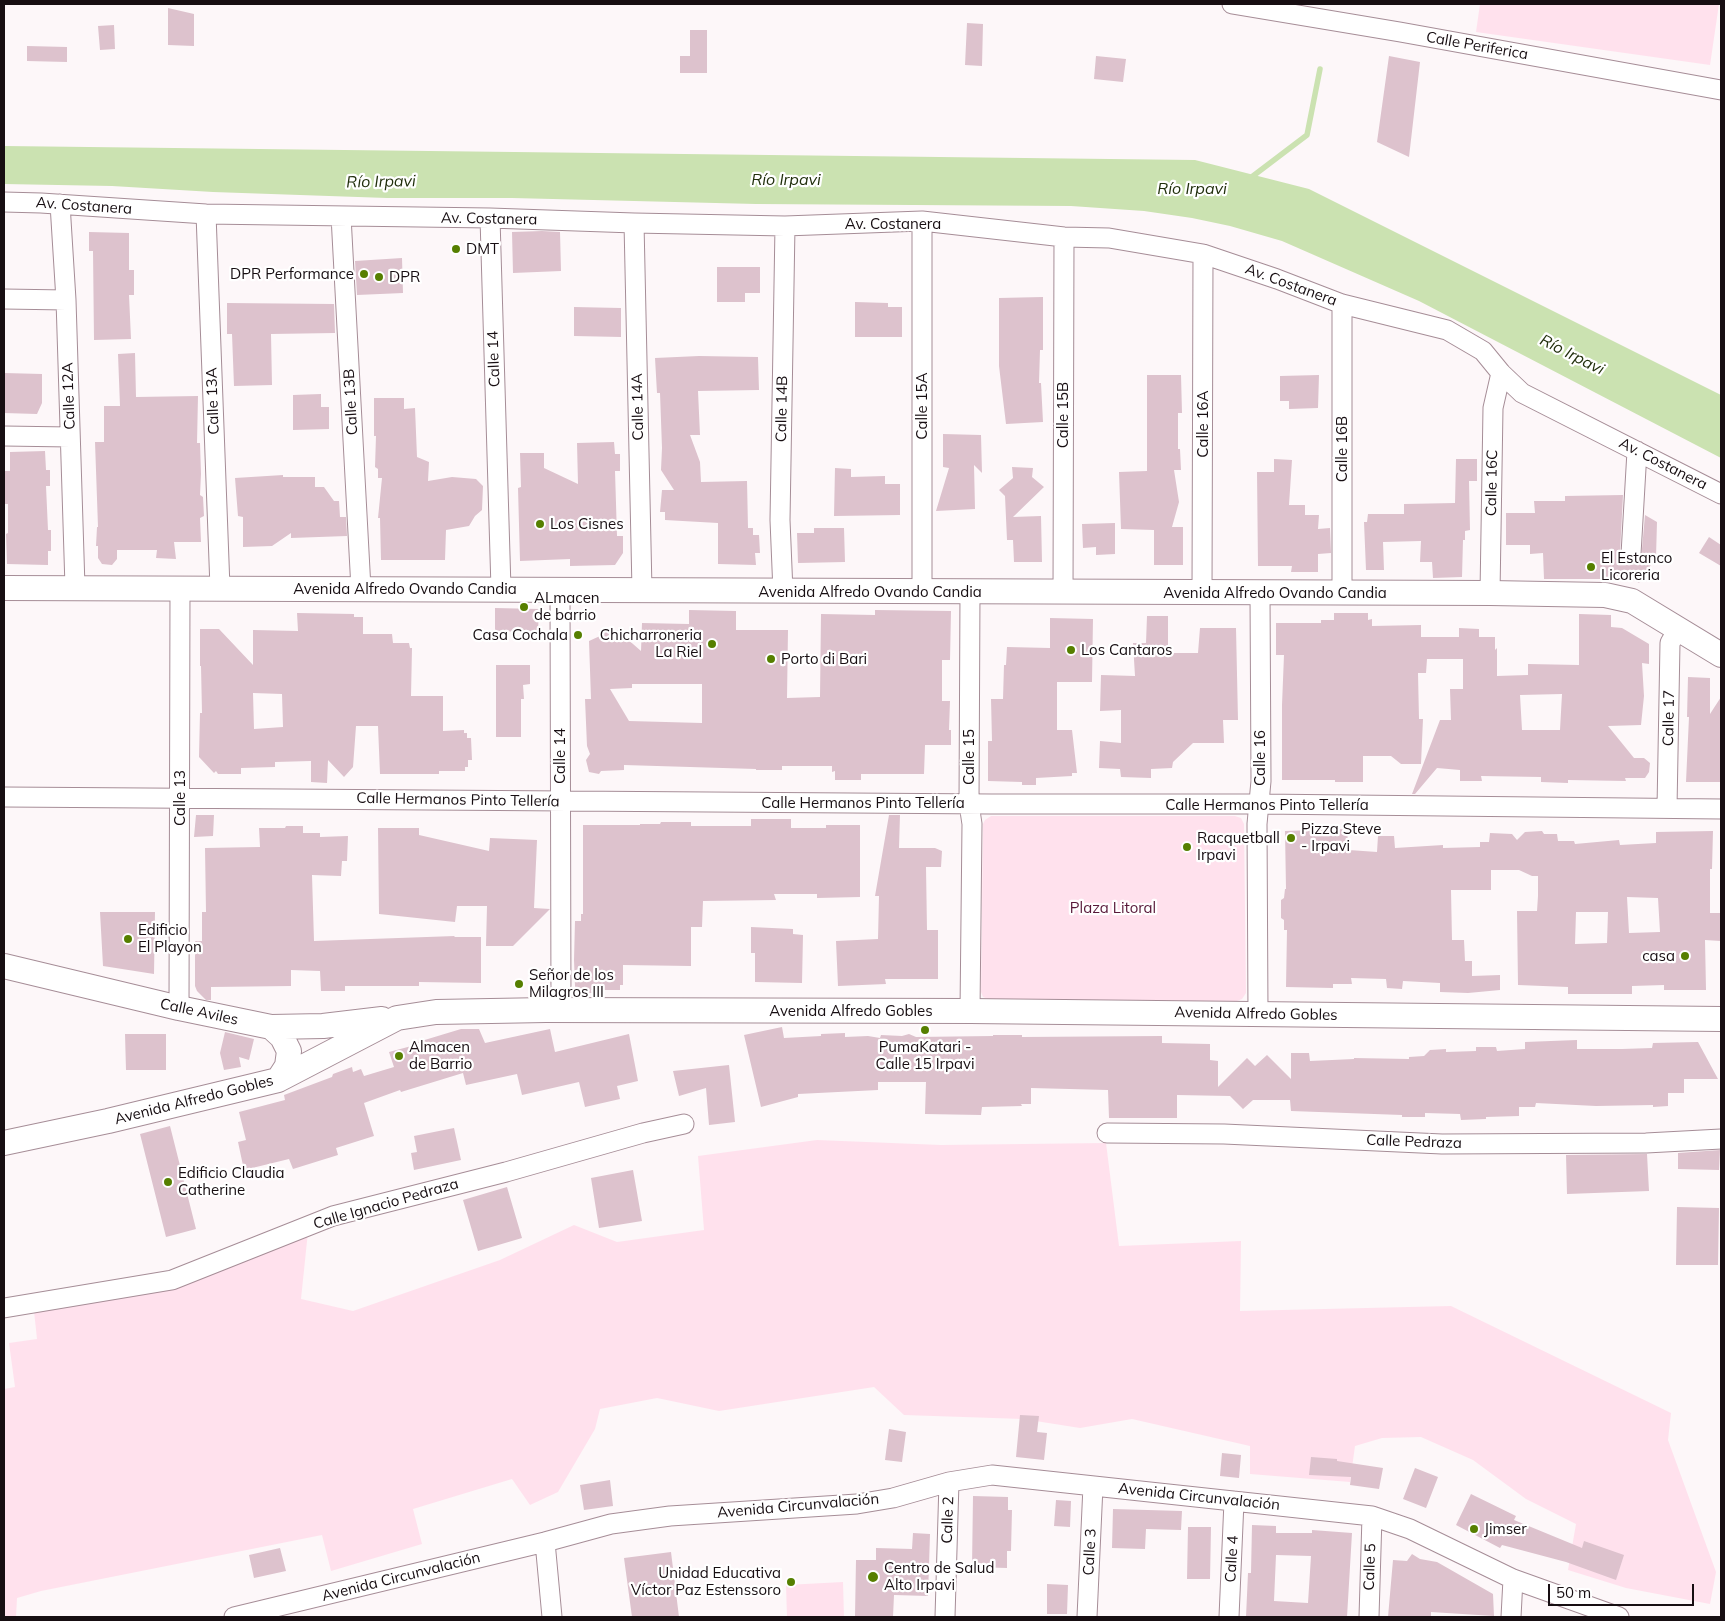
<!DOCTYPE html>
<html>
<head>
<meta charset="utf-8">
<style>
  body { margin:0 }
  #map { position:relative; width:1725px; height:1621px; overflow:hidden; background:#fdf7f9; font-family:Mulish,sans-serif }
  canvas { display:block }
  .frame { position:absolute; inset:0; border:5px solid #170e12; pointer-events:none }
  .scale { position:absolute; left:1548px; top:1584px; width:146px; height:22px; box-sizing:border-box; border:2px solid #170e12; border-top:0; padding-left:6px; font-size:15px; line-height:18px; white-space:nowrap; color:#170e12; -webkit-text-stroke:4px #fff; paint-order:stroke }
</style>
</head>
<body>
<div id="map">
<canvas width="1725" height="1621"></canvas>
<div class="frame"></div>
<div class="scale">50 m</div>
</div>
<script>
const context = document.querySelector('canvas').getContext('2d');
context.lineJoin = 'round';
function fillPath(path, color) { context.fillStyle = color; context.fill(path, 'evenodd'); }
const toPath = rows => new Path2D(rows.map(r => 'M' + r).join(''));
function strokePath(path, color, width, dash) { context.strokeStyle = color; context.lineWidth = width; context.lineCap = dash ? 'butt' : 'round'; context.setLineDash(dash || []); context.stroke(path); }
function write(font, color, halo, rows, align = 'center') {
  context.font = font + ' Mulish,sans-serif'; context.lineWidth = 4.5; context.setLineDash([]); context.textBaseline = 'middle'; context.strokeStyle = halo; context.fillStyle = color; for (const [text, x, y, turn = 0] of rows) {
    context.save(); context.translate(x, y); context.rotate((+turn || 0) * Math.PI / 180); context.textAlign = isNaN(turn) ? turn : align; if (halo) context.strokeText(text, 0, 0); context.fillText(text, 0, 0); context.restore();
  }
}
const green = toPath([
  [1480,4,1719,4,1710,65,1476,32],
  [991,816,1235,816,1241,818,1244,824,1246,993,1242,999,1237,1001,993,1001,983,997,981,992,983,824,985,820],
  [817,1140,941,1145,1106,1143,1119,1246,1241,1241,1240,1311,1451,1306,1671,1413,1668,1440,1716,1572,1710,1604,1626,1588,1568,1570,1576,1524,1526,1499,1473,1460,1421,1437,1382,1438,1355,1446,1350,1482,1250,1474,1250,1446,1132,1419,1080,1428,1023,1419,904,1415,874,1387,719,1411,657,1398,600,1409,595,1429,558,1492,530,1505,512,1479,413,1509,422,1544,331,1571,322,1535,41,1591,17,1598,16,1617,4,1617,4,1389,15,1387,9,1343,37,1339,34,1311,184,1285,309,1222,301,1299,353,1311,500,1260,574,1225,617,1242,704,1230,698,1156],
  [843,1582,844,1617,787,1617,786,1585]
]);
const water = toPath([
  [4,146,1195,160,1309,189,1721,395,1721,458,1419,301,1282,241,1230,226,1192,218,1144,211,1071,206,756,204,512,198,387,198,213,192,112,186,4,184]
]);
const stream = toPath([
  [1249,179,1307,135,1320,69]
]);
const building = toPath([
  [168,8,194,14,194,46,168,45],
  [967,23,983,24,982,66,965,65],
  [114,25,115,49,100,50,98,26],
  [690,30,707,30,707,73,680,73,680,56,690,56],
  [27,46,67,47,67,62,27,61],
  [1096,56,1126,59,1123,82,1094,79],
  [1389,56,1420,62,1409,157,1377,142],
  [542,231,560,232,561,271,513,273,512,232],
  [89,232,129,233,129,270,134,270,134,295,129,295,131,339,94,340,93,251,89,251],
  [402,258,403,293,357,295,355,261],
  [717,267,760,267,760,293,745,293,745,302,717,302],
  [1043,297,1043,350,1040,350,1039,383,1041,383,1043,422,1006,424,999,366,999,298],
  [855,302,888,303,888,307,902,307,902,337,855,337],
  [227,303,334,304,335,333,271,334,272,385,234,386,232,334,227,334],
  [574,307,621,308,621,337,574,336],
  [135,353,136,397,198,396,197,443,200,443,201,474,200,495,203,497,204,516,200,518,201,542,174,542,176,559,156,558,157,550,117,550,117,559,112,565,102,564,98,558,98,546,96,546,97,527,98,527,95,442,104,442,104,406,120,406,118,354],
  [699,356,758,357,759,390,698,391,700,435,690,435,700,462,701,482,747,481,748,528,753,528,753,535,759,535,760,553,755,553,756,565,718,564,718,523,665,520,665,512,660,512,662,490,674,490,661,470,662,448,660,393,657,393,655,358],
  [4,373,42,374,42,403,37,414,4,413],
  [1147,375,1181,375,1182,413,1178,413,1178,449,1180,449,1181,470,1174,470,1179,502,1172,527,1183,527,1183,565,1154,565,1154,530,1121,529,1119,472,1147,471],
  [1319,375,1318,408,1289,409,1289,401,1280,401,1280,376],
  [321,394,321,407,329,407,329,429,293,430,293,395],
  [374,398,404,398,404,409,415,408,417,457,429,462,428,481,452,477,476,479,483,486,482,510,475,516,469,526,446,530,445,560,381,560,380,518,378,518,382,478,378,478,378,469,375,467,376,436,374,436],
  [943,434,981,435,982,473,974,465,975,509,936,511,949,468,943,467],
  [614,442,615,454,620,454,620,471,615,471,617,536,623,536,623,553,615,565,570,566,570,559,520,561,518,488,521,487,520,453,544,453,544,468,578,484,577,443],
  [45,451,46,470,50,470,50,486,46,486,48,530,51,530,51,551,48,551,48,565,7,564,6,534,8,533,8,504,4,504,4,471,10,471,10,452],
  [1274,459,1292,460,1289,505,1305,505,1305,515,1319,515,1318,529,1330,528,1331,553,1318,554,1318,572,1291,572,1292,566,1258,566,1257,472,1274,472],
  [1456,459,1477,459,1477,481,1469,481,1470,530,1465,531,1465,540,1463,540,1462,577,1433,578,1432,562,1420,562,1421,541,1383,542,1384,570,1366,570,1364,522,1367,522,1368,514,1404,514,1404,504,1455,503],
  [1012,467,1033,468,1032,477,1044,487,1013,517,1041,516,1042,562,1014,562,1013,540,1007,540,1005,496,999,490,1013,478],
  [835,468,851,469,851,477,885,476,885,484,900,484,900,515,834,516],
  [283,475,283,477,315,477,315,487,324,487,334,501,339,501,340,517,346,517,347,536,291,538,291,533,272,546,243,547,243,517,238,516,235,478],
  [1623,495,1620,553,1621,559,1624,563,1631,565,1636,564,1641,560,1645,515,1657,522,1656,557,1639,583,1622,573,1615,578,1611,579,1544,579,1543,553,1530,554,1530,545,1506,545,1506,513,1535,513,1534,501,1565,501,1565,496],
  [1115,523,1115,554,1096,555,1096,547,1083,548,1082,524],
  [814,528,844,528,845,562,798,563,797,533,814,533],
  [1709,537,1721,545,1721,566,1699,553],
  [495,608,539,609,538,632,495,631],
  [689,610,736,611,736,630,788,630,787,698,820,697,821,614,875,615,875,610,951,611,950,660,942,660,942,701,950,701,949,730,951,730,951,745,925,745,924,774,861,774,861,780,835,780,835,771,832,772,832,766,782,766,782,770,756,770,756,769,624,765,624,770,601,771,599,774,589,772,586,760,590,754,587,746,585,699,591,699,589,641,600,636,599,630,617,630,641,651,642,623,689,624],
  [632,684,702,684,702,723,629,721,610,689,632,688],
  [297,613,354,614,354,617,363,617,363,634,392,634,393,643,409,643,410,648,412,648,411,696,443,696,443,731,464,730,464,733,467,733,467,738,471,738,472,760,468,760,468,767,465,767,465,771,439,771,439,774,380,774,378,726,356,726,353,767,344,777,328,760,327,783,311,782,311,761,275,762,275,767,241,768,241,774,218,774,216,771,214,773,199,757,200,713,202,713,201,666,200,666,200,629,219,629,253,665,253,630,298,631],
  [253,693,282,694,283,727,254,729],
  [1334,613,1368,613,1368,620,1372,619,1372,626,1421,625,1421,637,1459,637,1459,628,1479,629,1479,637,1495,637,1495,650,1497,648,1497,676,1528,675,1528,664,1579,665,1579,614,1611,615,1611,627,1622,628,1649,644,1649,664,1642,663,1644,696,1641,725,1608,726,1634,758,1644,758,1650,763,1649,772,1645,778,1625,778,1626,781,1568,780,1568,783,1541,782,1541,777,1481,776,1482,781,1460,781,1460,770,1437,768,1415,794,1412,794,1440,720,1451,720,1450,689,1463,689,1463,659,1427,659,1426,673,1418,673,1419,719,1423,719,1421,764,1401,764,1391,756,1363,756,1363,782,1335,782,1335,780,1282,780,1282,705,1284,655,1276,655,1276,623,1321,623,1321,620,1334,620],
  [1562,694,1560,730,1522,730,1520,695],
  [1147,616,1168,616,1168,653,1198,653,1200,628,1236,628,1238,720,1223,720,1224,743,1193,743,1173,762,1172,768,1151,769,1151,778,1121,777,1120,769,1099,768,1100,741,1121,743,1121,710,1100,711,1101,675,1135,676,1133,643,1146,643],
  [1050,618,1093,619,1092,682,1057,682,1057,730,1072,730,1077,773,1072,773,1072,776,1036,778,1036,785,1022,785,1022,782,988,781,988,741,992,741,991,699,1003,699,1004,665,1006,665,1007,647,1050,648],
  [496,665,530,665,530,684,523,685,524,699,521,699,521,737,496,737],
  [1688,677,1710,678,1710,714,1721,697,1721,782,1686,782,1689,717,1687,717],
  [196,815,214,815,213,836,194,837],
  [889,815,900,815,899,848,935,848,942,851,941,867,926,867,927,930,938,930,938,979,885,979,886,984,838,986,836,941,878,939,879,896,875,896],
  [751,819,791,819,791,828,826,828,826,825,860,825,860,897,817,898,817,894,774,894,776,900,703,901,702,927,691,927,691,966,623,965,623,985,620,985,620,990,591,990,592,993,579,993,575,986,574,960,575,921,581,921,581,914,583,914,583,825,640,825,640,824,660,824,661,822,691,822,691,826,751,826],
  [286,826,303,826,303,833,320,833,320,837,348,836,347,861,342,861,341,876,312,875,314,941,455,936,454,937,481,937,481,983,419,982,419,986,345,986,345,991,321,991,320,971,291,970,291,986,211,987,211,1000,206,1000,197,991,195,986,195,941,202,941,202,912,206,912,205,848,260,847,259,828,285,828],
  [378,828,419,828,419,835,489,851,490,838,537,840,534,908,550,909,513,946,486,946,487,906,457,906,455,922,379,914],
  [1347,829,1349,850,1377,852,1378,836,1394,836,1395,848,1443,845,1443,848,1480,847,1480,842,1489,842,1490,833,1512,834,1517,840,1525,832,1542,831,1544,834,1557,834,1558,841,1574,841,1575,844,1619,840,1620,845,1656,843,1656,832,1713,831,1712,869,1710,869,1710,913,1721,913,1721,941,1705,940,1706,990,1664,990,1664,985,1632,986,1632,994,1568,994,1568,987,1518,985,1517,911,1537,911,1538,896,1538,876,1532,876,1519,870,1491,870,1491,890,1451,890,1452,940,1464,940,1465,961,1472,961,1472,976,1500,975,1500,990,1468,993,1440,992,1440,983,1403,981,1402,989,1387,988,1386,979,1351,978,1352,984,1333,984,1333,988,1286,987,1287,930,1284,930,1284,920,1281,918,1281,900,1284,898,1285,889,1286,889,1285,831],
  [1627,897,1658,898,1660,932,1629,933],
  [1576,912,1608,912,1607,943,1575,944],
  [100,912,155,912,154,974,103,966],
  [751,927,793,929,793,934,803,935,802,983,755,982,755,953,751,953],
  [782,1027,784,1038,821,1036,821,1034,845,1033,845,1037,868,1036,880,1038,881,1035,902,1036,909,1034,916,1037,993,1036,993,1035,1022,1035,1022,1037,1162,1036,1162,1043,1210,1044,1210,1060,1218,1061,1218,1087,1247,1058,1255,1066,1267,1055,1291,1079,1291,1053,1309,1053,1310,1061,1354,1059,1354,1058,1409,1059,1409,1057,1424,1056,1430,1050,1446,1049,1446,1052,1476,1051,1476,1047,1496,1047,1497,1051,1525,1049,1525,1042,1577,1040,1577,1049,1622,1049,1652,1048,1653,1043,1698,1042,1718,1079,1684,1079,1684,1093,1668,1093,1668,1106,1653,1107,1653,1105,1596,1106,1536,1103,1535,1107,1519,1107,1519,1116,1486,1117,1486,1119,1461,1120,1460,1114,1425,1113,1425,1117,1402,1117,1402,1115,1291,1111,1290,1100,1253,1100,1243,1109,1230,1096,1177,1095,1177,1118,1109,1118,1108,1090,1031,1088,1031,1104,1021,1104,1022,1106,982,1107,981,1115,925,1114,926,1082,878,1082,878,1090,798,1094,798,1097,761,1107,744,1035],
  [461,1029,479,1029,485,1043,550,1029,555,1052,629,1034,638,1081,617,1086,620,1099,585,1107,579,1082,522,1095,517,1074,466,1085,463,1073,401,1092,400,1090,364,1103,374,1136,336,1148,338,1155,293,1169,289,1159,244,1170,238,1142,246,1140,239,1112,285,1100,284,1095,332,1077,333,1074,352,1067,353,1072,361,1069,364,1076,394,1067,389,1052,419,1044,418,1042],
  [225,1032,254,1039,249,1060,239,1057,241,1067,224,1070,220,1053],
  [125,1034,166,1034,166,1070,126,1070],
  [729,1065,735,1122,709,1125,706,1088,679,1096,673,1071],
  [170,1126,196,1229,166,1237,140,1134],
  [454,1128,461,1160,414,1170,411,1153,417,1152,414,1136],
  [1720,1150,1719,1170,1678,1169,1678,1153],
  [1647,1154,1649,1191,1567,1194,1566,1155],
  [633,1170,642,1221,599,1228,591,1178],
  [507,1187,522,1238,478,1251,463,1200],
  [1677,1207,1719,1208,1718,1265,1676,1265],
  [1020,1415,1039,1416,1037,1432,1047,1433,1044,1460,1016,1457],
  [889,1429,906,1432,902,1462,885,1460],
  [1222,1453,1241,1455,1239,1478,1220,1476],
  [1311,1457,1337,1459,1337,1461,1383,1468,1379,1489,1350,1485,1351,1477,1309,1475],
  [1415,1468,1438,1477,1426,1508,1403,1499],
  [610,1480,613,1506,584,1510,580,1485],
  [1471,1494,1516,1516,1514,1520,1582,1548,1584,1541,1624,1555,1616,1580,1566,1562,1502,1545,1500,1548,1456,1525],
  [973,1496,1008,1497,1008,1510,1012,1510,1011,1551,1007,1551,1007,1568,972,1567],
  [1056,1500,1071,1501,1070,1527,1054,1526],
  [1113,1509,1182,1511,1181,1530,1146,1529,1145,1549,1112,1548],
  [1252,1525,1276,1526,1276,1533,1312,1533,1312,1530,1352,1533,1347,1617,1246,1617,1248,1573,1251,1573],
  [1276,1555,1311,1556,1308,1603,1274,1601],
  [1188,1527,1211,1527,1210,1579,1187,1579],
  [913,1533,930,1534,928,1596,894,1595,893,1617,855,1616,856,1560,876,1560,876,1548,912,1549],
  [280,1548,286,1571,254,1578,249,1555],
  [671,1552,679,1617,632,1617,624,1558],
  [1412,1554,1420,1559,1437,1562,1493,1594,1494,1616,1431,1612,1431,1617,1388,1617,1393,1560,1407,1561],
  [1047,1584,1068,1585,1067,1614,1047,1614]
]);
const minor = toPath([
  [1232,4,1400,32,1721,90],
  [4,202,41,203,206,214,490,218,634,223,785,226,922,221,1064,237,1109,238,1203,254,1277,279,1342,304,1447,330,1483,351,1501,373,1522,393,1721,494],
  [60,204,66,300,75,587],
  [206,214,220,588],
  [341,216,361,589],
  [490,218,501,589],
  [922,221,922,591],
  [634,223,642,590],
  [4,299,66,300],
  [4,436,70,437],
  [1631,554,1637,451],
  [560,591,561,1011],
  [783,592,780,520,785,226],
  [970,592,969,804,972,824,970,1011],
  [1063,593,1064,237],
  [1202,593,1203,254],
  [1342,593,1342,304],
  [1490,593,1493,408,1501,373],
  [4,797,991,804,1260,804,1721,809],
  [1667,808,1670,643,1678,629],
  [179,1008,180,588],
  [1258,1013,1257,824,1261,781,1260,594],
  [1107,1133,1224,1134,1442,1144,1646,1143,1721,1139],
  [4,1308,172,1280,333,1216,506,1172,643,1133,684,1124],
  [545,1542,552,1617],
  [234,1617,545,1542,611,1524,670,1516,857,1504,893,1498,949,1482,992,1475,1372,1516,1410,1529,1513,1579,1619,1617],
  [945,1617,949,1482],
  [1087,1617,1093,1486],
  [1229,1617,1234,1501],
  [1369,1617,1372,1516],
  [1511,1617,1513,1579]
]);
const major = toPath([
  [4,588,1490,593,1605,595,1632,601,1721,655],
  [4,966,179,1008,271,1027,323,1026,382,1019],
  [271,1027,282,1037,289,1051,287,1066,278,1080],
  [4,1143,108,1121,278,1080,397,1018,436,1012,546,1010,970,1011,1721,1019]
]);
const markers = [
  [456,249,5,"#567f00"],
  [364,274,5,"#567f00"],
  [379,277,5,"#567f00"],
  [540,524,5,"#567f00"],
  [1591,567,5,"#567f00"],
  [524,607,5,"#567f00"],
  [578,635,5,"#567f00"],
  [712,644,5,"#567f00"],
  [1071,650,5,"#567f00"],
  [771,659,5,"#567f00"],
  [1291,838,5,"#567f00"],
  [1187,847,5,"#567f00"],
  [128,939,5,"#567f00"],
  [1685,956,5,"#567f00"],
  [519,984,5,"#567f00"],
  [925,1030,5,"#567f00"],
  [399,1056,5,"#567f00"],
  [168,1182,5,"#567f00"],
  [1474,1529,5,"#567f00"],
  [873,1577,6,"#567f00"],
  [791,1582,5,"#567f00"]
];
const streetNames = [
  ["Calle Periferica",1477,46,10],
  ["Av. Costanera",84,206,4],
  ["Av. Costanera",489,219,1],
  ["Av. Costanera",893,224],
  ["Av. Costanera",1291,285,20],
  ["Calle 14",494,359,-92],
  ["Calle 12A",69,396,-92],
  ["Calle 13A",213,401,-92],
  ["Calle 13B",351,402,-93],
  ["Calle 15A",922,406,-90],
  ["Calle 14A",638,407,-91],
  ["Calle 14B",782,409,-89],
  ["Calle 15B",1063,415,-90],
  ["Calle 16A",1203,424,-90],
  ["Calle 16B",1342,449,-90],
  ["Av. Costanera",1663,464,27],
  ["Calle 16C",1492,483,-89],
  ["Avenida Alfredo Ovando Candia",405,589],
  ["Avenida Alfredo Ovando Candia",870,592],
  ["Avenida Alfredo Ovando Candia",1275,593],
  ["Calle 17",1669,718,-89],
  ["Calle 14",560,756,-90],
  ["Calle 15",969,757,-90],
  ["Calle 16",1260,758,-90],
  ["Calle 13",180,798,-90],
  ["Calle Hermanos Pinto Tellería",458,800,1],
  ["Calle Hermanos Pinto Tellería",863,803],
  ["Calle Hermanos Pinto Tellería",1267,805],
  ["Avenida Alfredo Gobles",851,1011],
  ["Calle Aviles",199,1012,12],
  ["Avenida Alfredo Gobles",1256,1014,1],
  ["Avenida Alfredo Gobles",194,1100,-14],
  ["Calle Pedraza",1414,1142,2],
  ["Calle Ignacio Pedraza",386,1204,-16],
  ["Avenida Circunvalación",1199,1497,6],
  ["Avenida Circunvalación",798,1506,-5],
  ["Calle 2",948,1520,-88],
  ["Calle 3",1090,1552,-87],
  ["Calle 4",1232,1559,-87],
  ["Calle 5",1370,1567,-88],
  ["Avenida Circunvalación",401,1577,-14]
];
const poiNames = [
  ["DMT",466,249],
  ["DPR Performance",354,274,"right"],
  ["DPR",389,277],
  ["Los Cisnes",550,524],
  ["El Estanco",1601,558],
  ["Licoreria",1601,575],
  ["ALmacen",534,598],
  ["de barrio",534,615],
  ["Casa Cochala",568,635,"right"],
  ["Chicharroneria",702,635,"right"],
  ["La Riel",702,652,"right"],
  ["Los Cantaros",1081,650],
  ["Porto di Bari",781,659],
  ["Pizza Steve",1301,829],
  ["- Irpavi",1301,846],
  ["Racquetball",1197,838],
  ["Irpavi",1197,855],
  ["Edificio",138,930],
  ["El Playon",138,947],
  ["casa",1675,956,"right"],
  ["Señor de los",529,975],
  ["Milagros III",529,992],
  ["Almacen",409,1047],
  ["de Barrio",409,1064],
  ["PumaKatari -",925,1047,"center"],
  ["Calle 15 Irpavi",925,1064,"center"],
  ["Edificio Claudia",178,1173],
  ["Catherine",178,1190],
  ["Jimser",1484,1529],
  ["Centro de Salud",884,1568],
  ["Alto Irpavi",884,1585],
  ["Unidad Educativa",781,1573,"right"],
  ["Víctor Paz Estenssoro",781,1590,"right"]
];
const parkNames = [
  ["Plaza Litoral",1113,908]
];
const waterNames = [
  ["Río Irpavi",786,180],
  ["Río Irpavi",381,182,-1],
  ["Río Irpavi",1192,189],
  ["Río Irpavi",1572,355,27]
];
fillPath(green, '#ffe1ed');
fillPath(water, '#cbe2b1');
strokePath(stream, '#cbe2b1', 5.5);
fillPath(building, '#ddc2cd');
strokePath(minor, '#a68d97', 21);
strokePath(major, '#a68d97', 26);
strokePath(minor, '#fff', 19);
strokePath(major, '#fff', 24);
for (const [x, y, r, color] of markers) { const dot = new Path2D(); dot.arc(x, y, r, 0, 2 * Math.PI); context.fillStyle = color; context.fill(dot); strokePath(dot, '#fff', 2); }
write('15px', '#170e12', '#fff', streetNames);
write('15px', '#170e12', '#fff', poiNames, 'left');
write('15px', '#581839', '#fff', parkNames);
write('italic 16px', '#212f0c', '#fff', waterNames);
</script>
</body>
</html>
